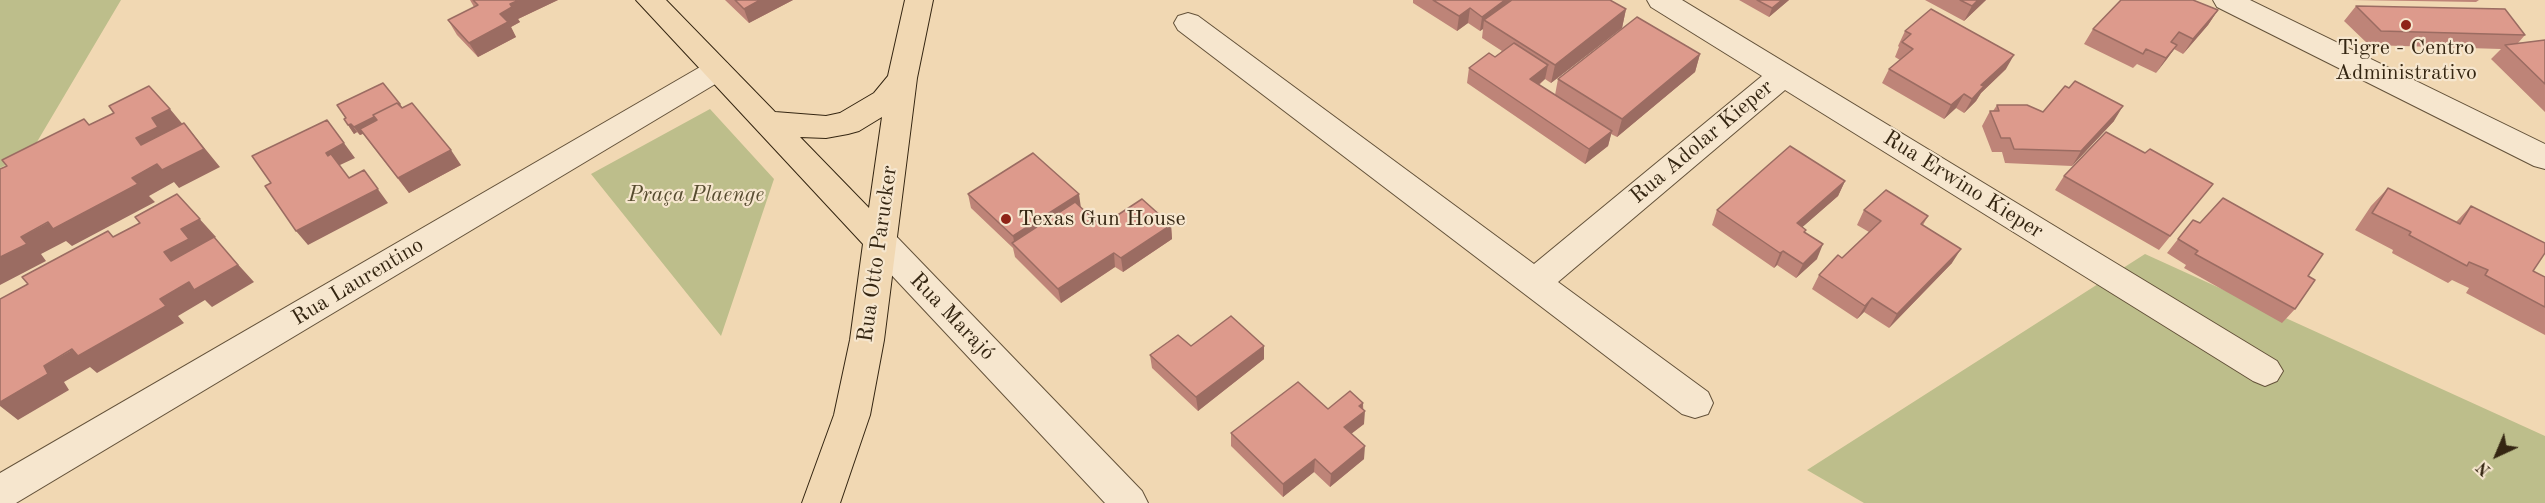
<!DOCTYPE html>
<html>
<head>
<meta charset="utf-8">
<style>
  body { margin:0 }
  #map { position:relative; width:2545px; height:503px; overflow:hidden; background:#f1d8b3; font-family:"Old Standard TT",serif }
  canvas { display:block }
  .north { position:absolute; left:2467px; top:425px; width:60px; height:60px; -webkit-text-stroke:4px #f6e6ce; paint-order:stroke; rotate:224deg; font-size:16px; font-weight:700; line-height:24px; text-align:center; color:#352612 }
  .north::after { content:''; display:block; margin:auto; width:21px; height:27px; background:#352612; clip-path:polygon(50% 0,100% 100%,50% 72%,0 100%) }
</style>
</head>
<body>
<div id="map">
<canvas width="2545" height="503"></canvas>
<div class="north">N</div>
</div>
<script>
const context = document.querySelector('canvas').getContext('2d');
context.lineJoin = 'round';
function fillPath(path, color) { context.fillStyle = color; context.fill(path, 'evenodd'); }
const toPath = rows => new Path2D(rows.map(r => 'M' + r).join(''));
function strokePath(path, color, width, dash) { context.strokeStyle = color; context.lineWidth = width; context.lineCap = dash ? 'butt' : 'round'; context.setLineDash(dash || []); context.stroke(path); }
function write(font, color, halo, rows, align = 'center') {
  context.font = font + ' "Old Standard TT",serif'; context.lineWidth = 4.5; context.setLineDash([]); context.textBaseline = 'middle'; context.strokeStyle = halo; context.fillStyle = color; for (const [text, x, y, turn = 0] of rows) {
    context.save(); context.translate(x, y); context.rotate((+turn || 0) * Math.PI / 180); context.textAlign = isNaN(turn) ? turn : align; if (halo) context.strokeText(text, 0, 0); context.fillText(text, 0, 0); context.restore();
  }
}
const green = toPath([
  [0,0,121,0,31,152,0,168],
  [710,109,774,179,721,336,591,174],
  [2145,254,2545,436,2545,503,1864,503,1807,470]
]);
const minor = toPath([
  [1647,0,1682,0,2277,361,2283,371,2277,381,2265,386,2253,381,1785,90,1558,282,1708,392,1713,403,1708,414,1695,418,1682,414,1522,292,1178,30,1174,23,1178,16,1188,13,1198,16,1534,264,1762,76,1651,7,1647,0],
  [2213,0,2250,0,2545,144,2545,169,2534,166,2217,7,2213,0],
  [717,60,727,63,732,70,727,77,16,503,0,503,0,473,707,63,717,60],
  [881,229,893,233,1142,491,1148,503,1105,503,869,251,865,242,869,233,881,229]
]);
const primary = toPath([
  [636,0,666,0,775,112,826,116,840,113,874,93,888,76,905,0,933,0,917,78,884,340,870,415,840,503,802,503,834,415,850,340,863,244,636,0],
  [882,117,869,208,800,137,826,138,848,134,859,131,882,117]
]);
const wall = toPath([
  [470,0,558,0,518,19,520,22,511,27,516,37,478,57,457,35,448,20,474,7],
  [725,0,793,0,749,23],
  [1413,0,1610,0,1626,9,1622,28,1551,83,1545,79,1539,85,1555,95,1558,79,1700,54,1695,72,1617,137,1611,134,1608,146,1585,164,1467,83,1469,68,1495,57,1502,51,1482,38,1483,29,1480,31,1468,23,1457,31,1413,3],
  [1739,0,1789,0,1769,17],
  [1925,0,1986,0,1964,21],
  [2352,0,2479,0,2476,2],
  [2356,6,2525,35,2518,43,2545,40,2545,112,2491,59,2501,49,2369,45,2344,21],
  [2218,10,2208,25,2183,54,2174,49,2156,73,2137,64,2133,68,2084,44,2093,29],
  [1905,31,2006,69,1981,93,1976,101,1964,113,1956,108,1944,119,1882,83,1889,69,1900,60,1895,57,1899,47,1898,46],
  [400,104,402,108,461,165,409,193,363,134,360,135,357,132,354,134,344,119],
  [1997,105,2043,112,2114,121,2072,166,2005,163,2002,152,1992,152,1982,126,1990,111,1993,111],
  [2064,176,2213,184,2159,250,2055,190],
  [1845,181,1838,196,1802,227,1805,232,1817,259,1796,278,1777,265,1774,268,1712,225,1717,210],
  [2388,188,2456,222,2471,206,2533,271,2545,277,2545,335,2466,293,2469,288,2452,280,2448,283,2392,253,2393,250,2355,230,2371,206],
  [968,194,1081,208,1101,226,1171,225,1172,239,1123,272,1115,267,1061,303,1015,257,1013,248,971,208],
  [1864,210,1928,216,1923,225,1952,263,1889,328,1864,312,1857,319,1812,289,1819,275,1842,258,1869,232,1857,225],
  [2193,220,2308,276,2295,309,2282,323,2184,268,2186,265,2167,253],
  [1191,346,1264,359,1198,411,1152,368,1150,355],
  [1363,403,1364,424,1351,434,1364,459,1330,487,1314,472,1283,497,1231,446,1231,433]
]);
const shadedWall = toPath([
  [519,0,558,0,518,19,520,22,511,27,516,37,478,57,469,43,510,4],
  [760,0,793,0,749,23,744,9],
  [1505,0,1512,0,1484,20,1483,29,1480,31,1482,17],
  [1782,0,1789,0,1769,17,1772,8],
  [1978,0,1986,0,1964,21,1972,6],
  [1470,8,1468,23,1457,31,1459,16],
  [1626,9,1622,28,1551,83,1555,65],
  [2218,10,2208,25,2183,54,2193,39],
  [2177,45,2167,59,2156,73,2166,58],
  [1700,54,1695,72,1617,137,1622,119],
  [2014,55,2006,69,1981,93,1976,101,1964,113,1972,99,1981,85],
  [1548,65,1545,79,1527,94,1530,79],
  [1964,94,1956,108,1944,119,1951,105],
  [400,104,406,113,360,135,354,127],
  [2123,106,2114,121,2072,166,2081,151],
  [170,109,185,127,141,145,136,138,152,118],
  [184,123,220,167,179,188,174,182,149,196,155,202,72,246,66,241,41,254,46,261,0,285,0,257,21,237,132,178],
  [351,124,357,132,354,134,348,125],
  [1612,131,1608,146,1585,164,1589,149],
  [344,143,355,158,340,165,339,170,326,153],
  [451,150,461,165,409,193,398,178],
  [364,170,388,203,308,245,296,231],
  [1845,181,1838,196,1790,238,1797,223],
  [177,194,216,237,214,238,254,282,212,307,205,300,178,316,184,323,97,373,90,367,64,382,69,390,18,420,0,406,0,402,44,366,160,299,164,252,181,229],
  [1079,194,1081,208,1015,246,1013,236],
  [1171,225,1172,239,1123,272,1121,258],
  [1823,244,1817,259,1796,278,1803,264],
  [1961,249,1952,263,1889,328,1897,314],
  [1783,251,1777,265,1774,268,1780,253],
  [1114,253,1115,267,1061,303,1058,289],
  [1872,298,1864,312,1857,319,1865,306],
  [1264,346,1264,359,1198,411,1196,397],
  [1363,403,1362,413,1365,411,1364,424,1343,440,1344,427,1359,406],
  [1365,446,1364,459,1330,487,1331,474],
  [1315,459,1314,472,1283,497,1283,484]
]);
const building = toPath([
  [473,0,519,0,510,4,512,7,500,14,508,22,469,43,448,20,478,5,473,0],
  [735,0,760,0,744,9,735,0],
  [1433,0,1505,0,1482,17,1470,8,1459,16,1433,0],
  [1512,0,1610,0,1626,9,1555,65,1484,20,1512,0],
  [1757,0,1782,0,1772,8,1757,0],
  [1960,0,1978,0,1972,6,1960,0],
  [2121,0,2193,0,2218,10,2193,39,2179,32,2171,42,2177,45,2166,58,2146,49,2143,54,2093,29,2121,0],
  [2356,6,2505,9,2525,35,2381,31,2356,6],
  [1931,9,2014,55,1981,85,1984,86,1972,99,1964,94,1951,105,1889,69,1913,49,1902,42,1911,34,1905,31,1931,9],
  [1637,17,1700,54,1622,119,1558,79,1637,17],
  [2545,40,2545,84,2505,45,2545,40],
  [1514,43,1548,65,1530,79,1612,131,1589,149,1469,68,1489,53,1495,57,1514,43],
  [2075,81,2123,106,2081,151,2014,149,2010,138,2001,138,1990,111,1999,111,1997,105,2027,105,2043,112,2065,86,2069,88,2075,81],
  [383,83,400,104,399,105,397,103,373,115,374,117,354,127,351,124,348,125,344,119,346,118,337,105,383,83],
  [149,86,170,109,152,118,158,127,136,138,141,145,184,123,204,149,162,170,157,164,132,178,138,184,53,229,48,222,21,237,27,244,0,257,0,169,7,166,2,160,84,119,89,125,114,113,109,106,149,86],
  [397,103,402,108,412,103,451,150,398,178,360,129,377,120,373,115,397,103],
  [327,120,344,143,326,153,328,156,331,154,349,178,364,170,378,189,296,231,265,186,271,183,252,156,327,120],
  [2106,132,2145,153,2150,149,2213,184,2170,236,2064,176,2106,132],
  [1790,146,1845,181,1797,223,1806,230,1804,232,1823,244,1803,264,1783,251,1780,253,1717,210,1790,146],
  [1033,153,1079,194,1013,236,968,194,1033,153],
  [2388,188,2460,224,2471,206,2545,243,2545,253,2533,271,2545,277,2545,307,2485,275,2488,270,2469,262,2467,266,2409,235,2411,232,2372,213,2388,188],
  [1886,190,1928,216,1921,224,1961,249,1897,314,1872,298,1865,306,1819,275,1838,255,1842,258,1881,221,1864,210,1886,190],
  [177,194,200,219,181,229,189,239,164,252,171,261,214,237,238,265,194,290,189,282,160,299,166,306,78,356,72,349,44,366,48,374,0,402,0,299,28,284,22,277,108,231,113,237,140,223,135,217,177,194],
  [2223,198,2323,254,2308,276,2315,280,2295,309,2195,254,2198,251,2178,239,2193,220,2200,223,2223,198],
  [1142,199,1171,225,1121,258,1114,253,1058,289,1012,243,1075,202,1101,226,1142,199],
  [1231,316,1264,346,1196,397,1150,355,1178,335,1191,346,1231,316],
  [1298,382,1328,409,1350,391,1363,403,1359,406,1365,411,1344,427,1365,446,1331,474,1315,459,1283,484,1231,433,1298,382]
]);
const markers = [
  [2406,25,6,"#8f2418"],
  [1006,219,6,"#8f2418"]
];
const poiNames = [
  ["Tigre - Centro",2406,48],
  ["Administrativo",2406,73],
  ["Texas Gun House",1018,219,"left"]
];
const streetNames = [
  ["Rua Adolar Kieper",1702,142,-40],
  ["Rua Erwino Kieper",1963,185,32],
  ["Rua Otto Parucker",878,254,-82],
  ["Rua Laurentino",358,282,-31],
  ["Rua Marajó",952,317,46]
];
const parkNames = [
  ["Praça Plaenge",696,195]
];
fillPath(green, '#bdbe8b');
strokePath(minor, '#64523a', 2);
strokePath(primary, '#352612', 2);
fillPath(minor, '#f6e6ce');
fillPath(primary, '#f1d8b3');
fillPath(wall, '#be8478');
fillPath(shadedWall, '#9b6c62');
fillPath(building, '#dd9a8c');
strokePath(building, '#9b6c62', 1.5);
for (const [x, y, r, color] of markers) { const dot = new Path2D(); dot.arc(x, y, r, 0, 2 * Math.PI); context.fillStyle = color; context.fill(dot); strokePath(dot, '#f6e6ce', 2); }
write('22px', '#352612', '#f6e6ce', poiNames);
write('22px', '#352612', '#f6e6ce', streetNames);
write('italic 22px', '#574c30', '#f6e6ce', parkNames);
</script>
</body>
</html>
